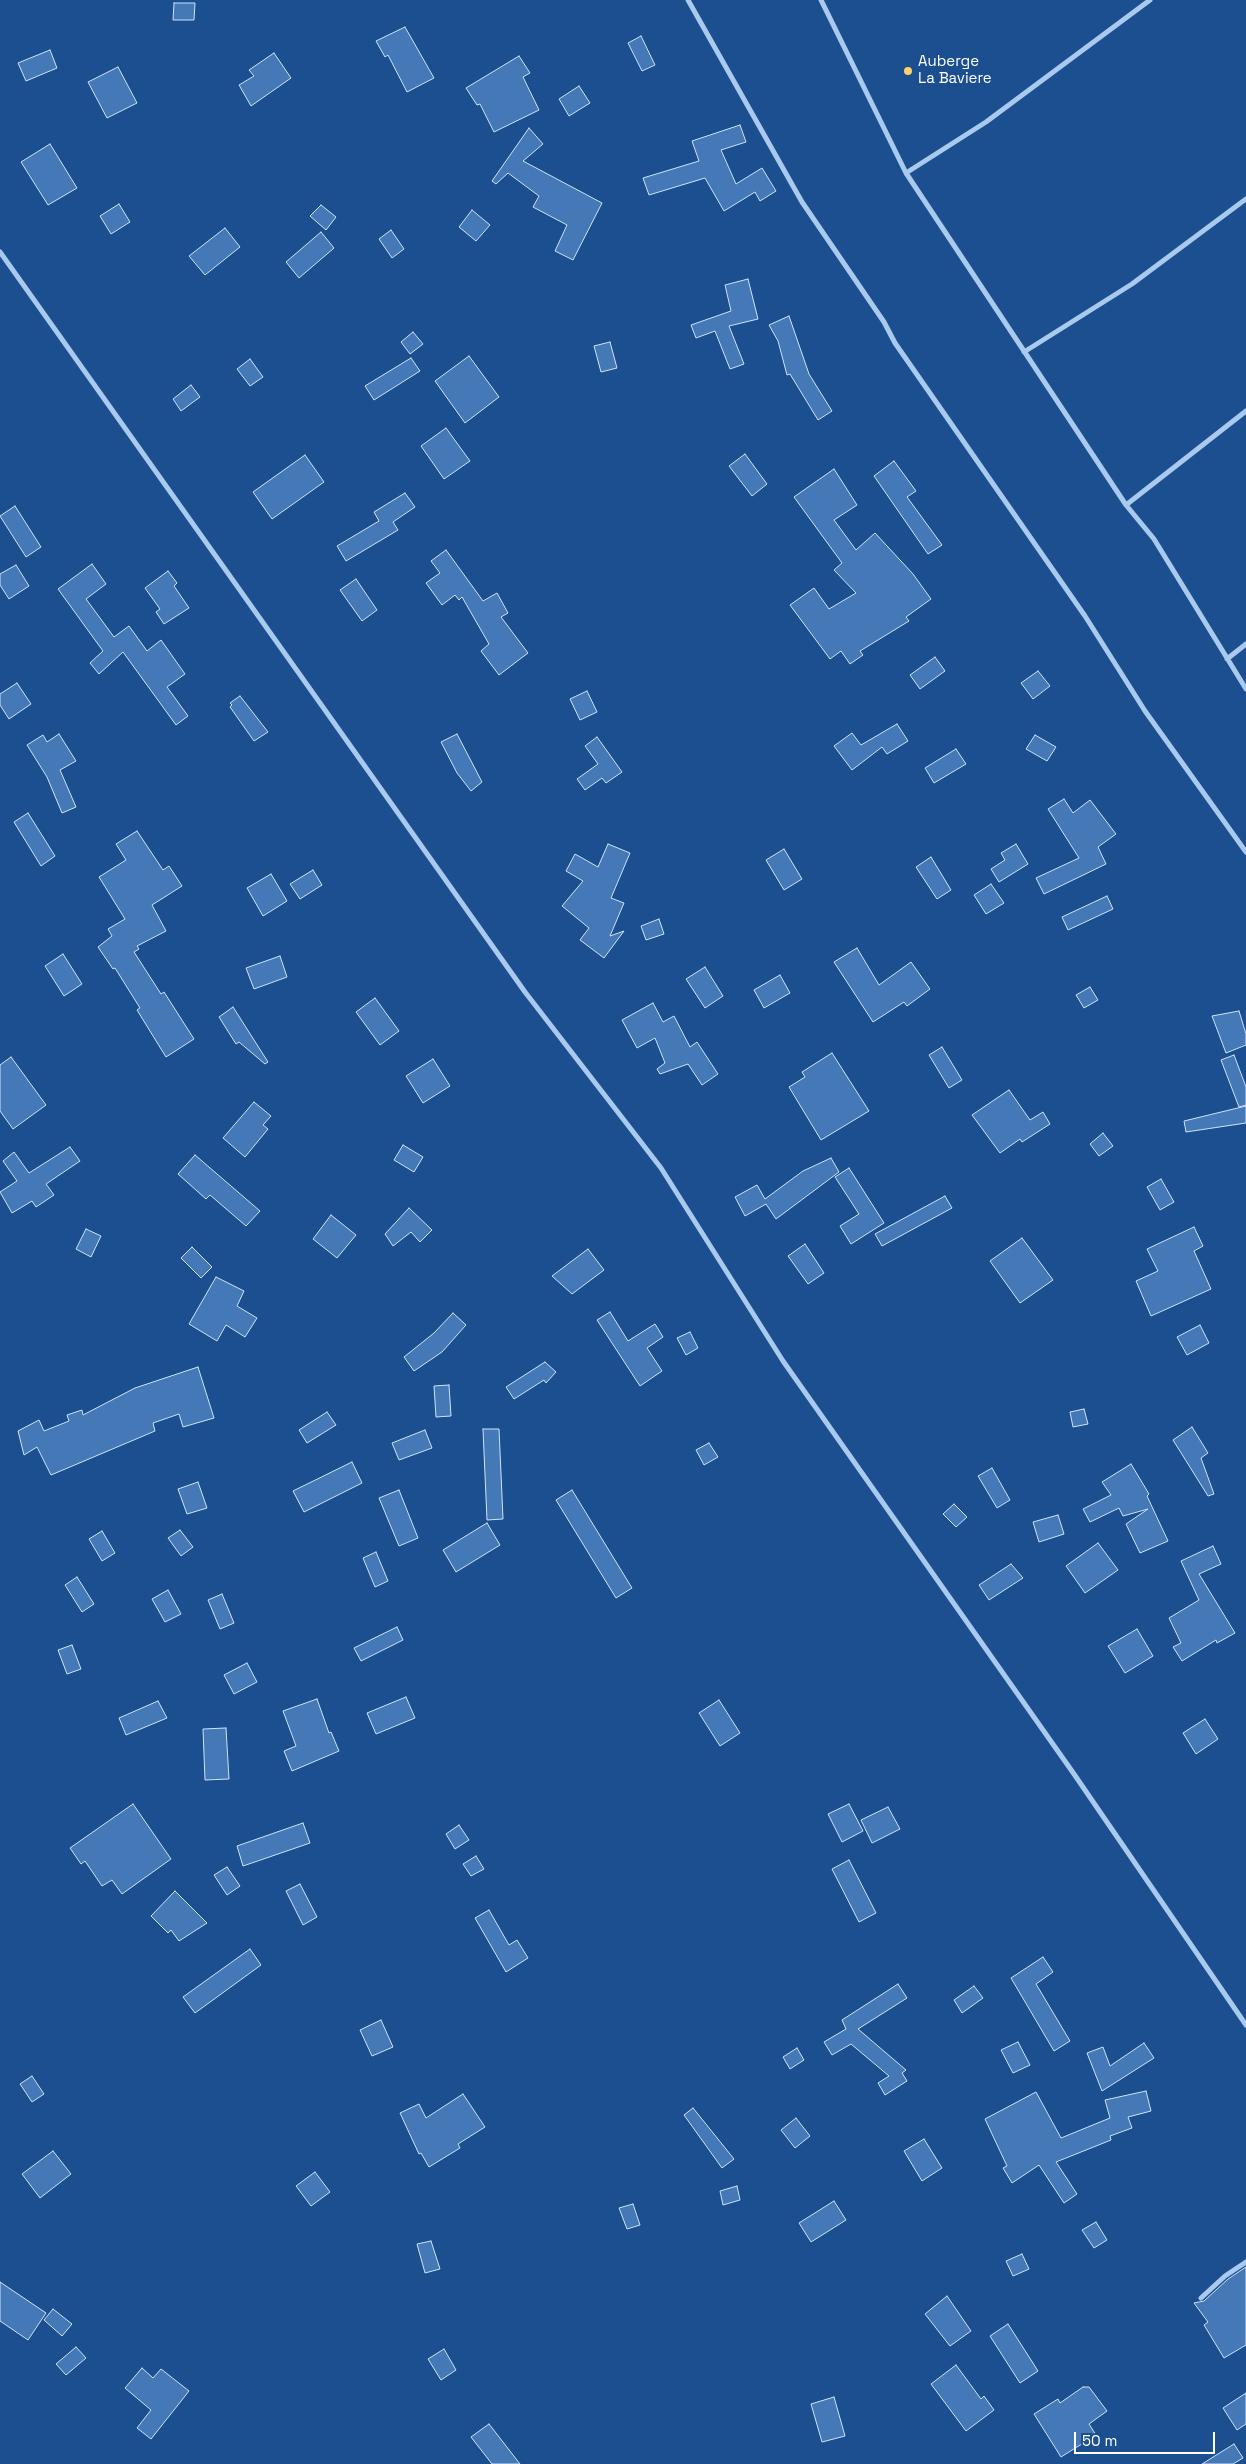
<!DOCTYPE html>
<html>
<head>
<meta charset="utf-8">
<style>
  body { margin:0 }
  #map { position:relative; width:1246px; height:2464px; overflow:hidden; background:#1b4f8f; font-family:"Space Grotesk",sans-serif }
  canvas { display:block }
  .scale { position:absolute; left:1074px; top:2432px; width:141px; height:22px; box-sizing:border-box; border:2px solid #fff; border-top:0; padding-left:6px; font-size:15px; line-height:18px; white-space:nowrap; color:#fff; -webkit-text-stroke:4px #1b4f8f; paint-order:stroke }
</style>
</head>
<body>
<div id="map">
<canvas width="1246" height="2464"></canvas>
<div class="scale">50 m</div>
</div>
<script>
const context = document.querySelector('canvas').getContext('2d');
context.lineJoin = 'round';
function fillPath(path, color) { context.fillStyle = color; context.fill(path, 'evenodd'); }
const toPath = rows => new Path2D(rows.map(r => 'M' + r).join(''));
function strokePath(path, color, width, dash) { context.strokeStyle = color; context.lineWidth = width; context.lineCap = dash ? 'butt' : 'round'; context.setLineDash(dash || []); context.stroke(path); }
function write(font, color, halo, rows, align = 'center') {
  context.font = font + ' "Space Grotesk",sans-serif'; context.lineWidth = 5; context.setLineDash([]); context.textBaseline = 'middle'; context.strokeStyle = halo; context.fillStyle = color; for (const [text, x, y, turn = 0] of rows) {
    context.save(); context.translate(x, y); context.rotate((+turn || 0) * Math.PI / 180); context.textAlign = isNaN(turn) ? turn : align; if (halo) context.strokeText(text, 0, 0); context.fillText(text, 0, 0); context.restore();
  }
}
const building = toPath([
  [174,3,195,3,194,20,173,20,174,3],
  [405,27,434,78,407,92,388,55,385,57,376,41,405,27],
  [641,36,655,65,642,71,628,43,641,36],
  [50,50,57,68,26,81,18,63,50,50],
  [274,53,291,78,251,106,239,85,254,76,249,70,274,53],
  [519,56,530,73,523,77,539,110,494,132,480,104,477,105,466,88,519,56],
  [118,67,137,103,107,118,88,82,118,67],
  [579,86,590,103,569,116,559,99,579,86],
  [740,125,746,142,721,150,736,184,762,168,776,191,760,201,755,192,724,211,705,178,649,195,643,178,699,161,692,141,740,125],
  [529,128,543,144,523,161,602,203,573,260,555,251,567,225,533,207,539,196,508,173,496,184,492,181,529,128],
  [50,144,77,188,48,205,21,162,50,144],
  [119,204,130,222,111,234,100,216,119,204],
  [321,205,336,217,326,230,310,216,321,205],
  [472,210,490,225,476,241,459,227,472,210],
  [225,228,240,247,205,275,189,256,225,228],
  [391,230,404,249,392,258,379,239,391,230],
  [321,232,334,248,299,278,286,262,321,232],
  [748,279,758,319,729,326,744,364,730,369,715,331,696,338,691,325,731,311,725,285,748,279],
  [789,316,809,374,832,411,818,420,790,374,787,375,778,341,769,325,789,316],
  [413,332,423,344,410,354,401,342,413,332],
  [610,342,617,368,601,372,594,346,610,342],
  [469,356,499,397,465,423,435,381,469,356],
  [411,358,420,371,374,400,365,386,411,358],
  [250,359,263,377,250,386,237,369,250,359],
  [191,385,200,397,181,411,173,399,191,385],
  [446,428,470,461,444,479,421,446,446,428],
  [745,454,767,484,752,496,729,466,745,454],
  [305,455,324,482,272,519,253,492,305,455],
  [894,461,916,491,907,497,942,545,928,554,874,476,894,461],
  [834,469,857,505,834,520,856,550,875,533,913,574,931,599,906,617,909,621,860,651,863,655,850,664,841,651,830,659,790,605,814,588,829,609,856,593,834,570,842,563,794,497,834,469],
  [405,493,415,507,393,522,398,530,346,561,337,546,379,521,374,512,405,493],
  [15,506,41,547,26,557,0,516,15,506],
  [446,550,483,601,497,593,508,613,501,617,528,653,499,675,481,651,489,644,462,597,459,600,455,595,442,605,426,583,440,573,431,561,446,550],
  [92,564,106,584,86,599,114,637,129,626,147,651,161,640,185,674,167,687,188,716,176,725,123,652,99,674,90,663,103,651,58,589,92,564],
  [16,565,29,586,9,599,0,585,0,574,16,565],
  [168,571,177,583,174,586,189,608,164,624,156,612,160,609,145,588,168,571],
  [356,579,377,610,362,621,340,590,356,579],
  [935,657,945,671,920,689,910,675,935,657],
  [1038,671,1050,686,1033,699,1021,683,1038,671],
  [17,683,31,704,9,719,0,705,0,694,17,683],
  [587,691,597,712,580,720,570,699,587,691],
  [240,696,268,732,254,741,230,707,232,705,230,703,240,696],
  [897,724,908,741,887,754,882,747,852,770,834,746,852,733,861,745,897,724],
  [59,734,76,761,60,770,76,807,62,813,47,777,27,745,43,735,47,742,59,734],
  [457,734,482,782,471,791,457,773,441,742,457,734],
  [1035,735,1056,747,1047,761,1026,749,1035,735],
  [597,737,622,772,606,783,602,778,585,790,577,779,598,764,585,746,597,737],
  [956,749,966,764,934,783,925,768,956,749],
  [1064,799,1073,813,1090,800,1116,834,1098,847,1106,864,1044,894,1036,878,1079,858,1048,809,1064,799],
  [28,813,55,856,41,866,14,822,28,813],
  [137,831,163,870,169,866,182,886,152,905,166,931,137,946,139,949,134,952,161,994,164,992,194,1039,166,1057,137,1010,140,1008,115,968,113,969,98,947,112,936,108,929,125,919,99,877,126,860,116,844,137,831],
  [608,844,630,853,611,898,624,903,610,936,624,931,604,958,580,940,589,928,562,906,583,881,566,871,575,854,598,867,608,844],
  [1016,844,1028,864,999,882,991,869,1005,860,1001,853,1016,844],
  [784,849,802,879,784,890,766,860,784,849],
  [931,857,951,890,937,899,916,867,931,857],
  [313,870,322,885,300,899,290,884,313,870],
  [271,874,287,901,263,916,247,888,271,874],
  [991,884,1004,903,986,914,974,895,991,884],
  [1107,896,1113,909,1068,930,1062,917,1107,896],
  [659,919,664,934,646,940,641,926,659,919],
  [857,948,879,985,911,962,930,989,907,1006,904,1002,873,1022,834,962,857,948],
  [63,954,82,984,64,996,45,966,63,954],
  [280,956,287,977,254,989,246,968,280,956],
  [705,967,723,996,705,1008,686,979,705,967],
  [780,975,790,993,764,1008,754,990,780,975],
  [1090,987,1098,1000,1084,1008,1076,995,1090,987],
  [375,998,399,1031,380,1045,356,1012,375,998],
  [653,1003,663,1022,674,1016,690,1047,697,1042,718,1074,702,1085,688,1064,660,1074,657,1069,665,1063,655,1038,637,1048,622,1020,653,1003],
  [233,1007,268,1062,265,1064,239,1042,236,1044,219,1017,233,1007],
  [1239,1011,1246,1034,1246,1045,1226,1053,1212,1016,1239,1011],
  [942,1047,962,1080,949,1088,929,1055,942,1047],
  [832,1053,869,1111,821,1140,789,1087,805,1077,802,1072,832,1053],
  [1234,1055,1246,1087,1246,1105,1239,1107,1221,1060,1234,1055],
  [11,1057,46,1105,13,1129,0,1111,0,1065,11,1057],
  [433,1059,450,1086,423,1103,406,1076,433,1059],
  [1009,1090,1030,1120,1043,1112,1050,1124,1022,1142,1020,1139,1000,1153,972,1115,1009,1090],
  [254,1102,271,1116,263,1125,268,1129,245,1157,223,1138,254,1102],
  [1246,1106,1246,1123,1186,1132,1184,1121,1246,1106],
  [1103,1133,1113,1146,1099,1156,1090,1144,1103,1133],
  [403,1145,423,1157,414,1172,394,1160,403,1145],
  [70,1147,80,1161,46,1184,54,1195,36,1207,32,1201,12,1213,0,1192,17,1181,3,1161,14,1152,29,1173,70,1147],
  [195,1155,260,1211,246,1226,210,1195,206,1199,178,1174,195,1155],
  [831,1158,839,1172,776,1219,766,1204,745,1216,735,1197,757,1185,765,1199,803,1171,831,1158],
  [849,1168,884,1223,851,1244,840,1226,859,1214,835,1177,849,1168],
  [1161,1179,1174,1202,1160,1210,1147,1187,1161,1179],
  [945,1196,952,1208,882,1246,875,1234,945,1196],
  [409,1208,432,1230,420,1242,411,1232,393,1246,385,1234,409,1208],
  [331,1215,356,1235,337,1258,313,1239,331,1215],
  [1194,1227,1203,1246,1194,1251,1211,1289,1151,1316,1136,1281,1158,1271,1147,1249,1194,1227],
  [86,1229,101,1236,91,1257,76,1249,86,1229],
  [1022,1238,1053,1280,1020,1303,990,1261,1022,1238],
  [805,1244,824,1273,808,1284,788,1256,805,1244],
  [192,1247,212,1267,201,1278,181,1258,192,1247],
  [588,1249,604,1270,572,1294,552,1276,588,1249],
  [216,1277,244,1291,237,1306,257,1318,245,1337,226,1325,217,1341,189,1324,216,1277],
  [610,1312,628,1341,655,1324,663,1337,647,1348,662,1371,640,1386,597,1320,610,1312],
  [453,1313,466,1325,442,1352,414,1371,404,1357,434,1333,453,1313],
  [1200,1325,1209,1343,1187,1355,1177,1337,1200,1325],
  [690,1332,698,1348,686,1355,677,1338,690,1332],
  [545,1362,556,1372,546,1383,544,1380,514,1399,506,1387,545,1362],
  [198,1367,214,1418,183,1427,179,1414,153,1423,155,1431,51,1475,37,1447,24,1455,18,1431,39,1420,44,1431,69,1421,67,1415,82,1410,83,1415,135,1388,198,1367],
  [449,1385,451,1416,436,1417,434,1386,449,1385],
  [1084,1409,1088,1424,1073,1427,1070,1412,1084,1409],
  [327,1412,336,1425,307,1443,299,1430,327,1412],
  [1192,1427,1208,1453,1201,1458,1214,1494,1208,1496,1173,1440,1192,1427],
  [483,1429,499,1429,503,1519,487,1520,483,1429],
  [425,1430,432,1448,399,1460,392,1443,425,1430],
  [709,1443,718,1457,704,1465,696,1450,709,1443],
  [352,1462,362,1483,304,1512,293,1491,352,1462],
  [1131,1464,1149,1494,1147,1496,1168,1541,1140,1553,1126,1524,1148,1509,1123,1516,1119,1508,1090,1522,1083,1509,1111,1495,1102,1482,1131,1464],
  [992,1468,1010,1500,997,1508,978,1476,992,1468],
  [198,1482,207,1508,187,1514,178,1489,198,1482],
  [399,1490,418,1538,399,1546,379,1498,399,1490],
  [572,1490,632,1588,616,1598,556,1500,572,1490],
  [954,1504,967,1517,956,1527,943,1514,954,1504],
  [1058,1515,1064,1534,1039,1542,1033,1522,1058,1515],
  [487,1523,500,1545,456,1572,443,1550,487,1523],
  [180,1530,193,1547,181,1556,168,1538,180,1530],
  [102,1531,115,1553,102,1561,89,1539,102,1531],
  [1098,1543,1118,1570,1085,1593,1066,1566,1098,1543],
  [1213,1546,1221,1564,1199,1574,1235,1633,1217,1643,1216,1640,1182,1661,1173,1647,1181,1643,1169,1618,1199,1600,1181,1561,1213,1546],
  [376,1552,388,1581,375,1587,363,1558,376,1552],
  [1011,1564,1023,1578,989,1600,979,1585,1011,1564],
  [77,1577,94,1604,82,1612,65,1585,77,1577],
  [168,1590,181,1614,165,1622,152,1599,168,1590],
  [222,1594,234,1623,220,1629,208,1600,222,1594],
  [397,1627,403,1640,361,1661,354,1648,397,1627],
  [1137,1629,1153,1656,1125,1673,1108,1646,1137,1629],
  [72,1645,81,1669,67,1674,58,1650,72,1645],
  [247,1663,257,1682,234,1694,224,1675,247,1663],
  [406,1697,415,1718,376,1734,367,1713,406,1697],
  [317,1699,329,1733,331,1732,339,1751,292,1771,284,1751,296,1746,283,1711,317,1699],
  [719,1700,740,1733,720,1746,699,1713,719,1700],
  [158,1701,167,1718,126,1735,119,1718,158,1701],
  [1205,1719,1218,1739,1196,1754,1183,1733,1205,1719],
  [226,1728,229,1779,205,1780,203,1729,226,1728],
  [133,1804,171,1859,122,1894,112,1880,102,1886,85,1861,81,1864,70,1848,133,1804],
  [849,1804,863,1831,842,1842,828,1814,849,1804],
  [888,1807,900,1829,872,1843,861,1820,888,1807],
  [303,1823,310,1843,243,1866,237,1846,303,1823],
  [459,1825,469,1840,455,1849,446,1834,459,1825],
  [476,1856,484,1869,471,1876,463,1864,476,1856],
  [849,1860,876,1913,859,1922,832,1869,849,1860],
  [227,1867,240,1886,227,1895,214,1875,227,1867],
  [300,1884,317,1917,303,1925,286,1891,300,1884],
  [175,1891,207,1923,179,1941,171,1930,168,1933,151,1916,175,1891],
  [489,1910,509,1945,517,1940,528,1958,506,1972,475,1918,489,1910],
  [250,1949,261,1965,195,2013,183,1997,250,1949],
  [1043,1957,1053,1972,1036,1984,1070,2041,1054,2051,1011,1978,1043,1957],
  [898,1984,907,1998,858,2029,906,2070,902,2073,907,2081,885,2095,878,2083,889,2076,851,2044,832,2055,824,2042,846,2029,842,2020,898,1984],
  [974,1986,983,1998,962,2013,954,2000,974,1986],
  [381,2020,393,2047,372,2056,360,2030,381,2020],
  [1018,2042,1030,2065,1013,2073,1001,2050,1018,2042],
  [1144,2043,1154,2058,1102,2091,1087,2053,1103,2047,1110,2066,1144,2043],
  [797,2048,804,2060,790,2069,783,2057,797,2048],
  [32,2076,44,2094,32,2102,20,2084,32,2076],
  [1146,2091,1151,2111,1128,2117,1132,2128,1110,2136,1111,2140,1056,2162,1077,2194,1064,2203,1039,2165,1012,2183,1003,2168,1007,2166,985,2119,1036,2092,1061,2138,1110,2118,1105,2100,1146,2091],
  [463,2094,485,2127,458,2144,460,2148,429,2167,421,2153,419,2154,400,2113,419,2104,426,2118,463,2094],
  [693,2108,734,2159,722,2168,684,2115,693,2108],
  [796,2118,810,2136,795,2148,781,2130,796,2118],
  [924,2139,942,2168,922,2181,904,2151,924,2139],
  [53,2151,71,2174,40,2198,22,2174,53,2151],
  [315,2172,330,2192,311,2206,296,2186,315,2172],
  [737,2186,740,2200,723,2205,720,2191,737,2186],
  [834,2201,846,2220,811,2242,799,2223,834,2201],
  [633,2204,640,2225,627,2229,619,2208,633,2204],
  [1096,2222,1107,2240,1094,2248,1082,2230,1096,2222],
  [431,2241,440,2269,425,2273,417,2244,431,2241],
  [1022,2254,1029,2269,1013,2276,1006,2261,1022,2254],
  [1246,2267,1246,2345,1224,2358,1204,2325,1208,2322,1194,2303,1204,2301,1228,2279,1246,2267],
  [0,2282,46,2313,28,2340,0,2321,0,2282],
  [947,2296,971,2331,950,2346,925,2314,947,2296],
  [53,2309,72,2324,62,2336,44,2320,53,2309],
  [1008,2324,1038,2371,1020,2383,990,2336,1008,2324],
  [76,2347,86,2358,66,2375,56,2364,76,2347],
  [444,2349,456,2370,441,2380,428,2359,444,2349],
  [956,2365,981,2399,984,2396,994,2410,966,2431,931,2384,956,2365],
  [142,2368,153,2378,161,2369,189,2391,151,2439,137,2428,151,2410,125,2388,142,2368],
  [1083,2387,1089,2387,1107,2411,1089,2424,1096,2435,1061,2457,1034,2414,1058,2399,1060,2403,1083,2387],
  [1246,2393,1246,2424,1237,2430,1223,2408,1246,2393],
  [834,2397,845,2436,822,2442,811,2404,834,2397],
  [489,2424,520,2464,492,2464,471,2437,489,2424],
  [1234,2444,1243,2458,1233,2464,1202,2464,1234,2444]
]);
const minor = toPath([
  [688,0,802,202,884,322,895,343,1085,616,1145,711,1246,852],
  [821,0,906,173,1126,505,1154,539,1246,689],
  [906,173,986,122,1150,0],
  [0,252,525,992,661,1168,783,1361,1074,1774,1246,2025],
  [1024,352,1132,284,1246,199],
  [1126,505,1246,411],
  [1227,659,1246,644],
  [1201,2298,1225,2276,1246,2262]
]);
const markers = [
  [908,71,5,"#ffd166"]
];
const poiNames = [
  ["Auberge",918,62],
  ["La Baviere",918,79]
];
fillPath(building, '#4478b7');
strokePath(building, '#cfe3fa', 1);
strokePath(minor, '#a9c9ee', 5);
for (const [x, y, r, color] of markers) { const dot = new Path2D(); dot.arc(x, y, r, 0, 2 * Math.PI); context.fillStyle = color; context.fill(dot); strokePath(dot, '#1b4f8f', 2); }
write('15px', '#fff', '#1b4f8f', poiNames, 'left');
</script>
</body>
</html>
